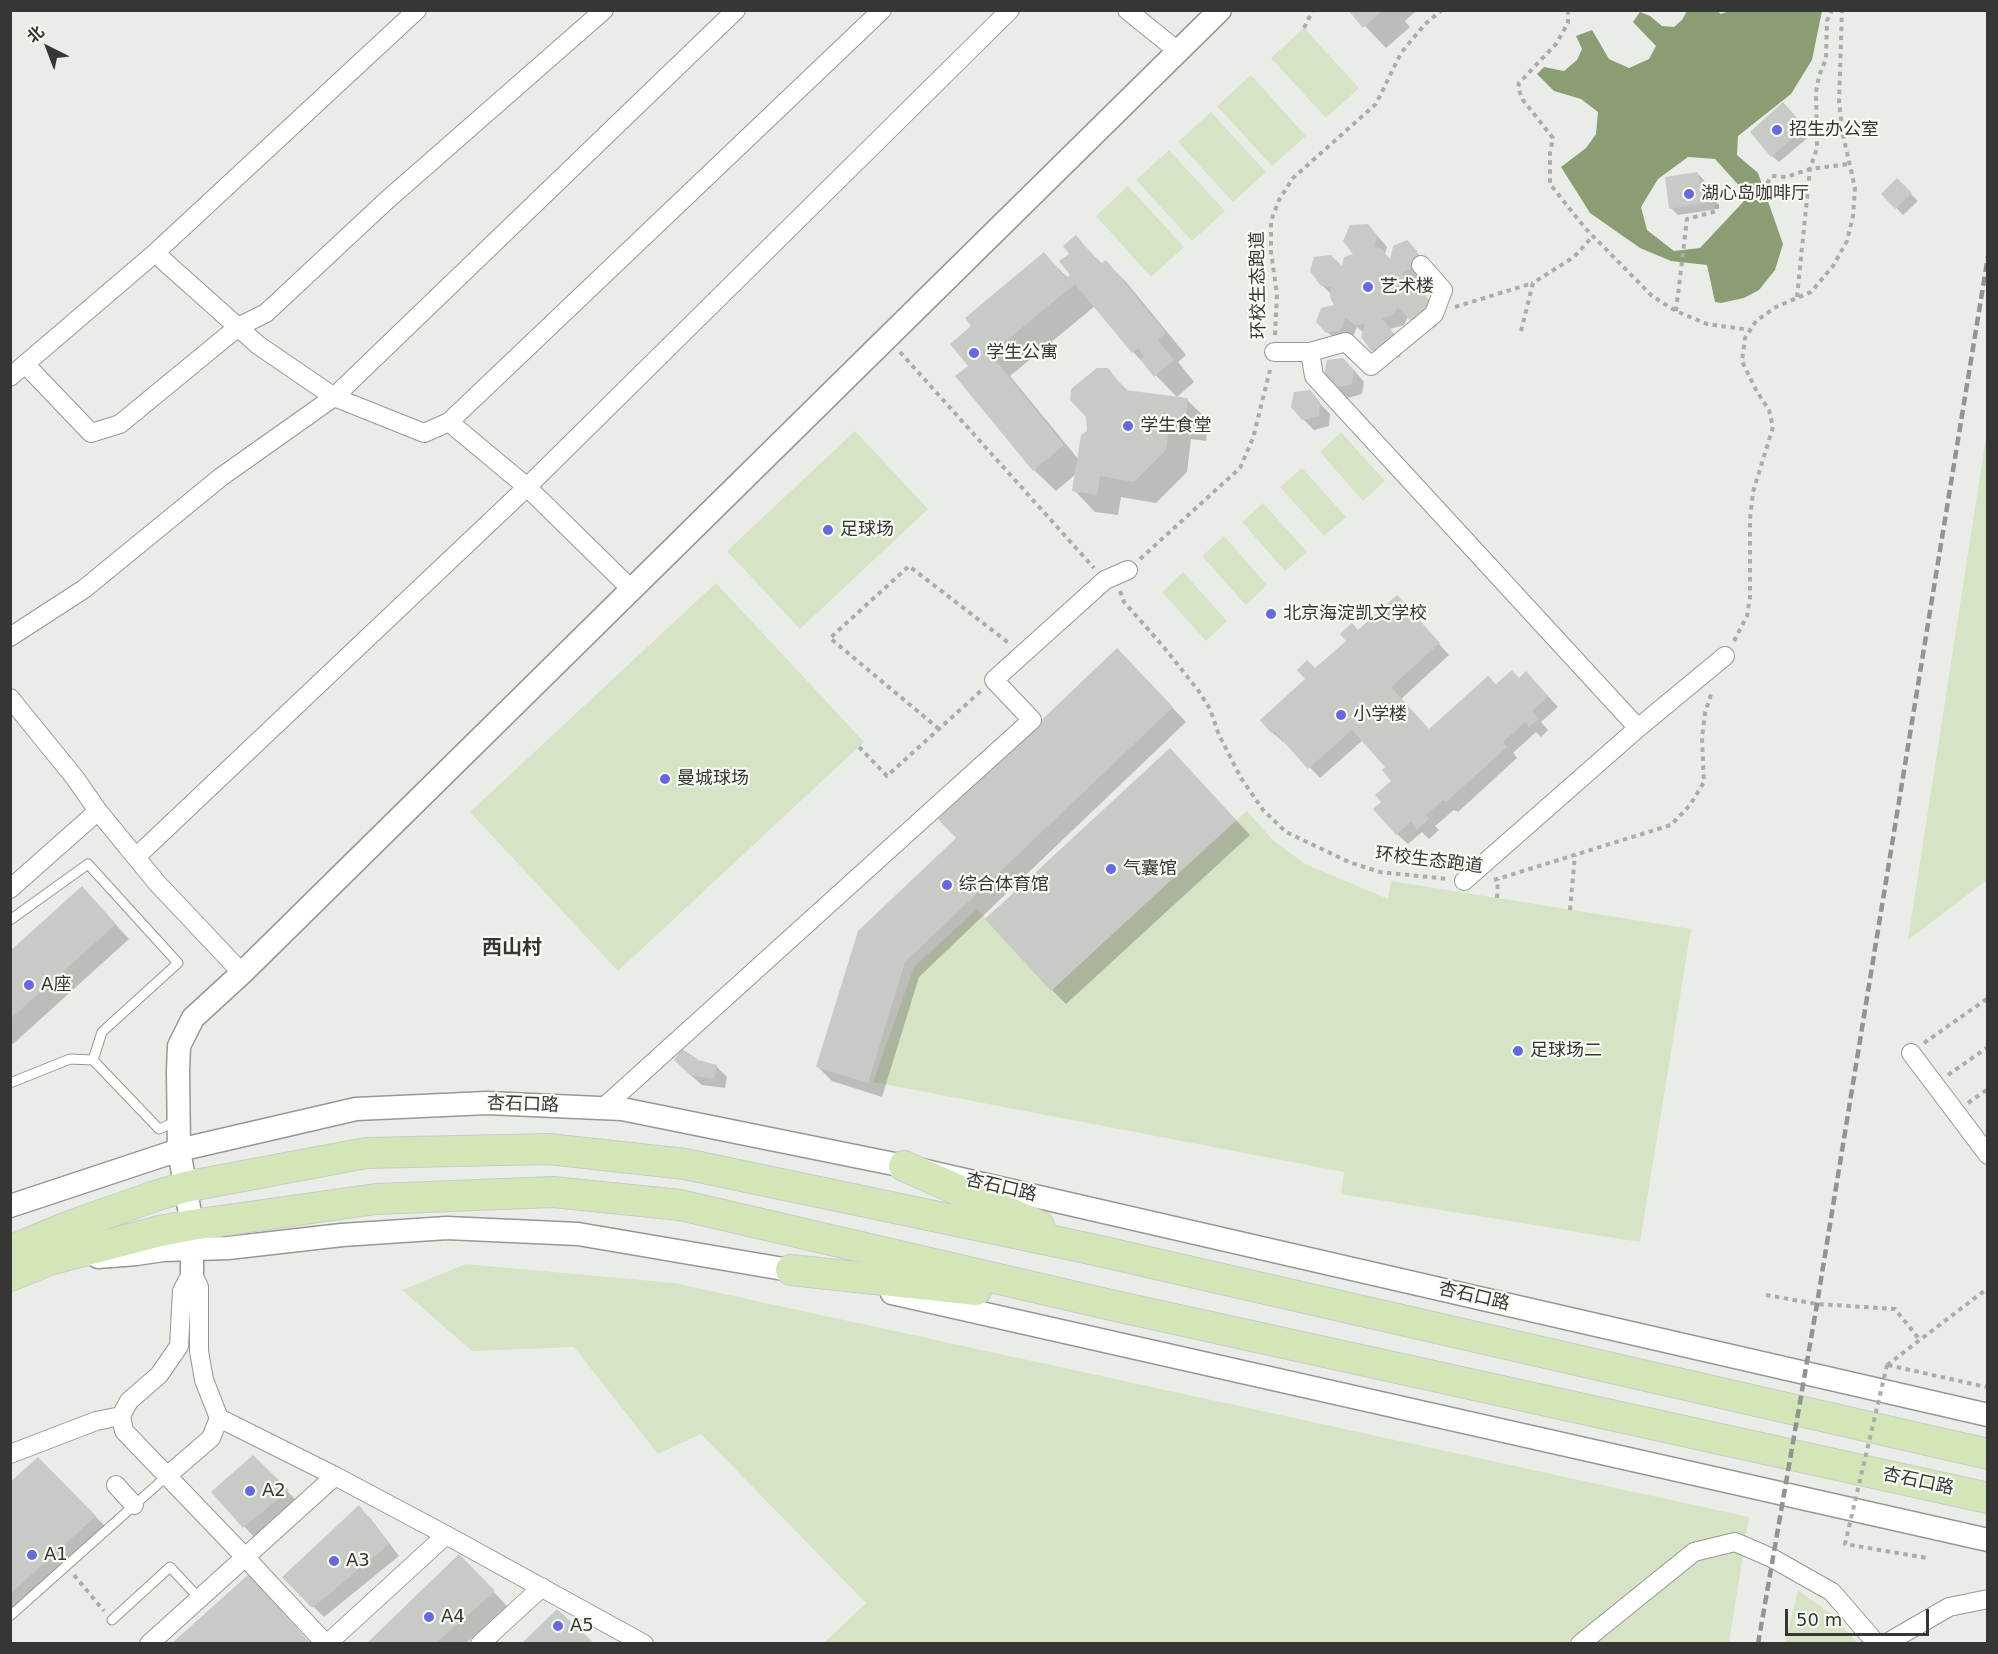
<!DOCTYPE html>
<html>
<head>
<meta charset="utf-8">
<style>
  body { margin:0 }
  #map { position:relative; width:1998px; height:1654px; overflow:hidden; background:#eaede7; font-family:"DejaVu Sans","Noto Sans SC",sans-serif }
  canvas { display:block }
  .frame { position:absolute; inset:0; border:12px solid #363735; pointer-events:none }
  .north { position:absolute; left:18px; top:18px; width:60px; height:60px; -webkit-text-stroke:4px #f8faf4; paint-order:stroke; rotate:318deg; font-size:16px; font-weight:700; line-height:24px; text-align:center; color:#363735 }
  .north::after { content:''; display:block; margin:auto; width:21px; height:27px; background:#363735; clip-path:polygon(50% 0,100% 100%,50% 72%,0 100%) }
  .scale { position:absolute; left:1785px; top:1609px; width:144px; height:27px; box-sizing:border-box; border:3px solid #363735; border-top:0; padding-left:8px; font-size:18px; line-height:21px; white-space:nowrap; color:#363735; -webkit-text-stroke:4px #f8faf4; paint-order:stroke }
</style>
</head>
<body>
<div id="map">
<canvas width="1998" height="1654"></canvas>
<div class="frame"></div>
<div class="north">北</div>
<div class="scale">50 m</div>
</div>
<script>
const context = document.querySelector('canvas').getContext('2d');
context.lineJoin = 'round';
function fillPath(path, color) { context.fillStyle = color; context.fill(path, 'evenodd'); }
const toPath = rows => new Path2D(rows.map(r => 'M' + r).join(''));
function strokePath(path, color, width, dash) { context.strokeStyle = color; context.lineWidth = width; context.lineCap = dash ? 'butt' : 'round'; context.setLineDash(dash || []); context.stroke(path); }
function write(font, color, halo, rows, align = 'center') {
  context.font = font + ' "DejaVu Sans","Noto Sans SC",sans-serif'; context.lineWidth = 4.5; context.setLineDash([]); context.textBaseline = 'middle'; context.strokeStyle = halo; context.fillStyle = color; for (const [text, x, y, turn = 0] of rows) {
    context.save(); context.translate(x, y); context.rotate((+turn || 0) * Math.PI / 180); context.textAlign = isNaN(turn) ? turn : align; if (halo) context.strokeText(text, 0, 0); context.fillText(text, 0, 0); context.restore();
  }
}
const green = toPath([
  [1304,28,1359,88,1326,118,1271,58],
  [1251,75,1306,136,1272,166,1217,106],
  [1211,112,1266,172,1233,202,1178,142],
  [1169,150,1225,211,1192,241,1136,180],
  [1128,186,1184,247,1151,277,1096,216],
  [855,431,928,509,800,629,727,551],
  [1987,431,1987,880,1908,940],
  [1341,432,1385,481,1363,501,1320,452],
  [1302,468,1346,517,1324,536,1280,487],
  [1263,503,1307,552,1285,571,1242,522],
  [1224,536,1267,585,1246,605,1202,556],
  [1183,572,1227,621,1206,641,1162,592],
  [716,583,864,742,618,971,470,812],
  [1247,811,1274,841,1305,864,1388,899,1391,881,1691,929,1640,1242,1341,1194,1344,1172,873,1082,914,967,977,909,1051,990],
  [466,1264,674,1283,1749,1517,1729,1643,824,1643,866,1603,701,1434,658,1454,574,1347,472,1351,402,1290],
  [1798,1590,1834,1616,1857,1643,1785,1643]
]);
const water = toPath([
  [1729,11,1822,11,1812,60,1791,94,1738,136,1737,155,1758,173,1783,244,1775,270,1759,290,1744,298,1721,303,1715,302,1707,265,1671,261,1640,248,1590,213,1561,167,1586,148,1596,134,1598,112,1581,99,1554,91,1537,74,1544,67,1564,71,1577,60,1582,49,1576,36,1592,30,1609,59,1629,68,1649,59,1656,46,1633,22,1640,12,1650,16,1662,26,1674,27,1682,20,1687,11,1717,11,1721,14],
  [1688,157,1715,159,1743,190,1744,201,1700,248,1674,251,1647,230,1641,207,1658,179]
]);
const shadow = toPath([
  [1350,10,1417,10,1405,21,1410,27,1386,48],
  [1790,111,1811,135,1779,162,1772,156],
  [1697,173,1704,180,1705,186,1709,186,1716,193,1718,209,1678,215,1671,208],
  [1897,180,1918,201,1903,215,1883,194],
  [1368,225,1387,247,1385,254,1391,260,1406,242,1428,264,1425,278,1412,284,1415,290,1440,313,1436,327,1422,330,1408,317,1404,325,1390,329,1403,344,1400,357,1383,361,1372,350,1364,333,1357,327,1351,341,1339,343,1317,322,1337,306,1332,295,1322,285,1343,268,1355,254],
  [1076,237,1102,264,1106,262,1127,283,1186,355,1178,362,1194,382,1177,397,1133,352,1095,306,1010,376,1079,460,1089,432,1107,370,1129,392,1187,400,1209,421,1206,441,1191,439,1187,472,1156,503,1121,497,1118,515,1095,512,1074,490,1076,474,1056,491,1034,470,970,366,973,326,1044,254,1068,278,1072,275,1071,254],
  [1354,370,1364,382,1362,394,1348,398,1337,387],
  [1309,392,1330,414,1329,426,1314,430,1303,419],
  [1407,608,1449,655,1401,699,1429,730,1496,686,1520,679,1537,684,1558,707,1541,722,1548,730,1541,737,1536,732,1513,753,1517,758,1458,812,1454,810,1435,826,1439,830,1429,839,1422,832,1408,844,1397,834,1383,802,1393,781,1387,767,1363,740,1320,778,1285,741,1283,742,1272,732,1316,670,1358,632],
  [1132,665,1186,722,919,977,882,1097,832,1081,818,1067],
  [1185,765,1250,835,1066,1004,1052,990],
  [96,903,129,939,13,1044,10,1042,10,953],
  [698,1062,716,1066,727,1077,725,1088,702,1085,686,1071],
  [253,1457,298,1502,255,1538,213,1493],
  [38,1459,110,1531,10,1621,10,1484],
  [359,1508,370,1518,399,1556,324,1617,284,1577],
  [474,1571,508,1607,465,1644,368,1644]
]);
const building = toPath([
  [1348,10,1383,10,1363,28],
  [1783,102,1805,127,1771,157,1750,132],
  [1698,172,1700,186,1709,184,1712,202,1669,209,1665,177],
  [1897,178,1912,193,1895,209,1881,194],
  [1368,224,1377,235,1374,247,1382,249,1390,260,1393,246,1407,240,1418,252,1415,267,1402,273,1407,282,1404,288,1419,288,1430,301,1426,317,1410,320,1398,307,1393,315,1381,318,1393,332,1389,347,1371,351,1361,337,1365,324,1355,325,1346,318,1340,331,1326,333,1316,322,1321,308,1334,305,1330,298,1331,287,1321,286,1310,271,1314,257,1331,255,1342,266,1344,257,1353,254,1343,241,1350,225],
  [1076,235,1100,264,1106,260,1166,333,1157,340,1174,360,1154,377,1140,359,1144,356,1138,348,1132,353,1075,284,990,354,1064,445,1033,471,955,376,968,366,950,344,971,326,965,318,1044,252,1066,278,1070,275,1059,261,1069,254,1063,246],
  [1343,358,1354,370,1352,384,1336,388,1324,375,1327,360],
  [1097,368,1108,368,1125,390,1188,398,1185,420,1170,418,1166,450,1134,482,1100,476,1097,495,1072,491,1081,435,1087,431,1086,417,1070,400,1071,389],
  [1310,390,1320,402,1319,416,1302,420,1291,407,1294,392],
  [1397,595,1440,643,1391,687,1429,729,1488,676,1496,684,1512,670,1519,678,1526,671,1548,696,1532,711,1539,719,1529,727,1525,722,1503,742,1507,747,1446,802,1443,800,1426,815,1429,819,1417,830,1411,822,1396,835,1373,809,1381,802,1375,795,1391,781,1382,770,1385,767,1352,730,1308,769,1274,731,1271,733,1260,720,1305,679,1297,670,1307,660,1315,668,1346,641,1340,634,1352,623,1358,630],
  [1117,648,1173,707,905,962,868,1083,816,1067,858,931,956,838,938,819],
  [1170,748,1236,820,1051,991,985,919],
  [82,886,116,924,10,1019,10,951],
  [682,1049,699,1060,717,1065,714,1079,690,1075,674,1060],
  [253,1455,289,1490,243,1528,211,1492],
  [38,1457,96,1516,10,1594,10,1482],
  [359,1505,389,1544,312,1608,282,1577],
  [459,1554,495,1591,435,1644,366,1644],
  [249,1574,311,1644,171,1644],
  [557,1609,595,1644,521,1644]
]);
const path = toPath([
  [1568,10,1568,23,1556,44,1519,83,1518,88,1523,100,1553,138,1550,153,1550,184,1585,228,1652,296,1676,311,1707,324,1750,330],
  [1304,28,1313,10],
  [1797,297,1810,169,1817,148,1816,92,1819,76,1826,59,1827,21,1832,10],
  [1455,307,1533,283],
  [1676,311,1687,219,1717,211,1717,196,1740,194,1747,183,1764,188,1772,176,1786,177,1810,169,1849,164],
  [1521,331,1533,283,1574,257,1593,236],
  [1275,335,1277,294,1271,252,1271,221,1279,200,1293,178,1376,104,1401,53,1425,24,1442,10],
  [900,352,1094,568],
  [1140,559,1240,468,1253,438,1270,370],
  [1120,591,1124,602,1162,645,1198,690,1210,709,1219,735,1241,778,1263,810,1286,832,1349,862,1380,872,1448,879],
  [1734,641,1747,616,1750,597,1750,519,1753,492,1773,427,1769,410,1756,390,1742,361,1745,338,1756,321,1776,307,1811,292,1833,266,1847,241,1853,216,1855,188,1843,135,1839,103,1842,10],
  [939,729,830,638,909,566,1010,644],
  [859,747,887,776,982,690],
  [1494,880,1671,825,1690,805,1704,782,1702,738,1705,713,1712,691],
  [1497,898,1498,879],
  [1570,910,1575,855],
  [1924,1043,1988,998],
  [1948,1075,1988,1047],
  [1968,1103,1988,1089],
  [1766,1295,1817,1304,1895,1309,1920,1340],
  [1887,1365,1988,1288],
  [1888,1365,1986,1387],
  [74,1575,104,1611]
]);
const service = toPath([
  [10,920,88,864,178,963,102,1032,93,1060],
  [10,1083,70,1059,93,1060,159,1129,178,1121],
  [10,1616,167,1476],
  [112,1620,170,1567,199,1598]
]);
const minor = toPath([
  [1127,10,1179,52],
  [155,253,258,345,334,397,424,433,449,422,527,487,632,590],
  [1274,352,1310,352,1314,376,1638,728],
  [1310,352,1346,342,1371,366,1434,314,1443,290,1421,265],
  [25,364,91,433,120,424,238,327,266,313,386,201,604,10],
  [10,377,155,253,417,10],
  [449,422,882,10],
  [10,637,84,589,221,477,334,397,736,10],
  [10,698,75,778,98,811,157,883,242,973],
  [136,857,527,487,1010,10],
  [1464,881,1638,728,1725,656],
  [10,889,98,811],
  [1911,1053,1988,1155],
  [603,1108,1032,720,994,680,1105,580,1128,570],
  [192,1272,199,1287,199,1351,204,1380,219,1418,335,1476,446,1535,644,1644],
  [192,1272,182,1291,179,1346,159,1375,129,1401,121,1416,124,1431,245,1557,326,1644],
  [10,1454,96,1421,121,1416],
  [167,1476,211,1438,219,1418],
  [116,1485,134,1505],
  [149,1644,335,1476],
  [327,1644,446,1535],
  [480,1644,542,1587],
  [1580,1644,1694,1552,1735,1542,1772,1558,1832,1592,1877,1644],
  [1885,1644,1949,1607,1988,1599]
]);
const tertiary = toPath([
  [10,1206,179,1150,356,1109,487,1103,622,1109,904,1166,1988,1415],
  [98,1257,136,1254,163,1250,228,1248,342,1235,447,1228,578,1234,807,1273],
  [192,1272,192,1225,179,1150,178,1071,179,1046,193,1018,242,973,1220,10],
  [892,1293,1988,1540]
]);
const primary = toPath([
  [904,1166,1039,1226],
  [10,1251,67,1227,155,1196,185,1187,227,1179,366,1153,549,1149,685,1164,1091,1249,1988,1454],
  [791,1270,976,1290],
  [10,1276,49,1260,160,1231,192,1225,376,1199,553,1192,680,1205,1111,1305,1988,1498]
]);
const rail = toPath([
  [1758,1644,1817,1304,1988,256]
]);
const pathBridge = toPath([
  [1887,1365,1845,1544,1927,1558]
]);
const markers = [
  [1777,130,6,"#6469e2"],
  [1689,194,6,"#6469e2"],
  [1368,287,6,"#6469e2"],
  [974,353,6,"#6469e2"],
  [1128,426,6,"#6469e2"],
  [828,530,6,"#6469e2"],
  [1271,614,6,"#6469e2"],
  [1341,715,6,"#6469e2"],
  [665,779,6,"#6469e2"],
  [1111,869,6,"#6469e2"],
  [947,885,6,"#6469e2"],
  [29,985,6,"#6469e2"],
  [1518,1051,6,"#6469e2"],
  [250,1491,6,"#6469e2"],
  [32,1555,6,"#6469e2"],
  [334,1561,6,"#6469e2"],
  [429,1617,6,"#6469e2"],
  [558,1626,6,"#6469e2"]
];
const poiNames = [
  ["招生办公室",1789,130],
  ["湖心岛咖啡厅",1701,194],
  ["艺术楼",1380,287],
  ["学生公寓",986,353],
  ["学生食堂",1140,426],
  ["足球场",840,530],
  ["北京海淀凯文学校",1283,614],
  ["小学楼",1353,715],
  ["曼城球场",677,779],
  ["气囊馆",1123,869],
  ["综合体育馆",959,885],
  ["A座",41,985],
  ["足球场二",1530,1051],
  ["A2",262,1491],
  ["A1",44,1555],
  ["A3",346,1561],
  ["A4",441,1617],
  ["A5",570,1626]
];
const streetNames = [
  ["环校生态跑道",1259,285,-91],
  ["环校生态跑道",1429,861,7],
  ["杏石口路",523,1105,2],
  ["杏石口路",1001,1188,13],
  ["杏石口路",1474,1297,13],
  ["杏石口路",1918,1482,12]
];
const neighbourhoodNames = [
  ["西山村",512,949]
];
fillPath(green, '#d6e3c5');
fillPath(water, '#8b9d73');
fillPath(shadow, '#0003');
fillPath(building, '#c8cac5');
strokePath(service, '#969893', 11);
strokePath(minor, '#969893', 20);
strokePath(tertiary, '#969893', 25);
strokePath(primary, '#cbcbca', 32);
strokePath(path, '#aaada8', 4, [4.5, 4.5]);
strokePath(service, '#fff', 9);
strokePath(minor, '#fff', 18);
strokePath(tertiary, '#fff', 22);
strokePath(primary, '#d3e6b8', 30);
strokePath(rail, '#929490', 4.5, [9, 4.5]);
strokePath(pathBridge, '#aaada8', 4, [4.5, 4.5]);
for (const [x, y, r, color] of markers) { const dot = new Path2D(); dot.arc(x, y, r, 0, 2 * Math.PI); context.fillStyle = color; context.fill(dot); strokePath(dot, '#f8faf4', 2); }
write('18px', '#363735', '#f8faf4', poiNames, 'left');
write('18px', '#363735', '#f8faf4', streetNames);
write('bold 20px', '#363735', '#f8faf4', neighbourhoodNames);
</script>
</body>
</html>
